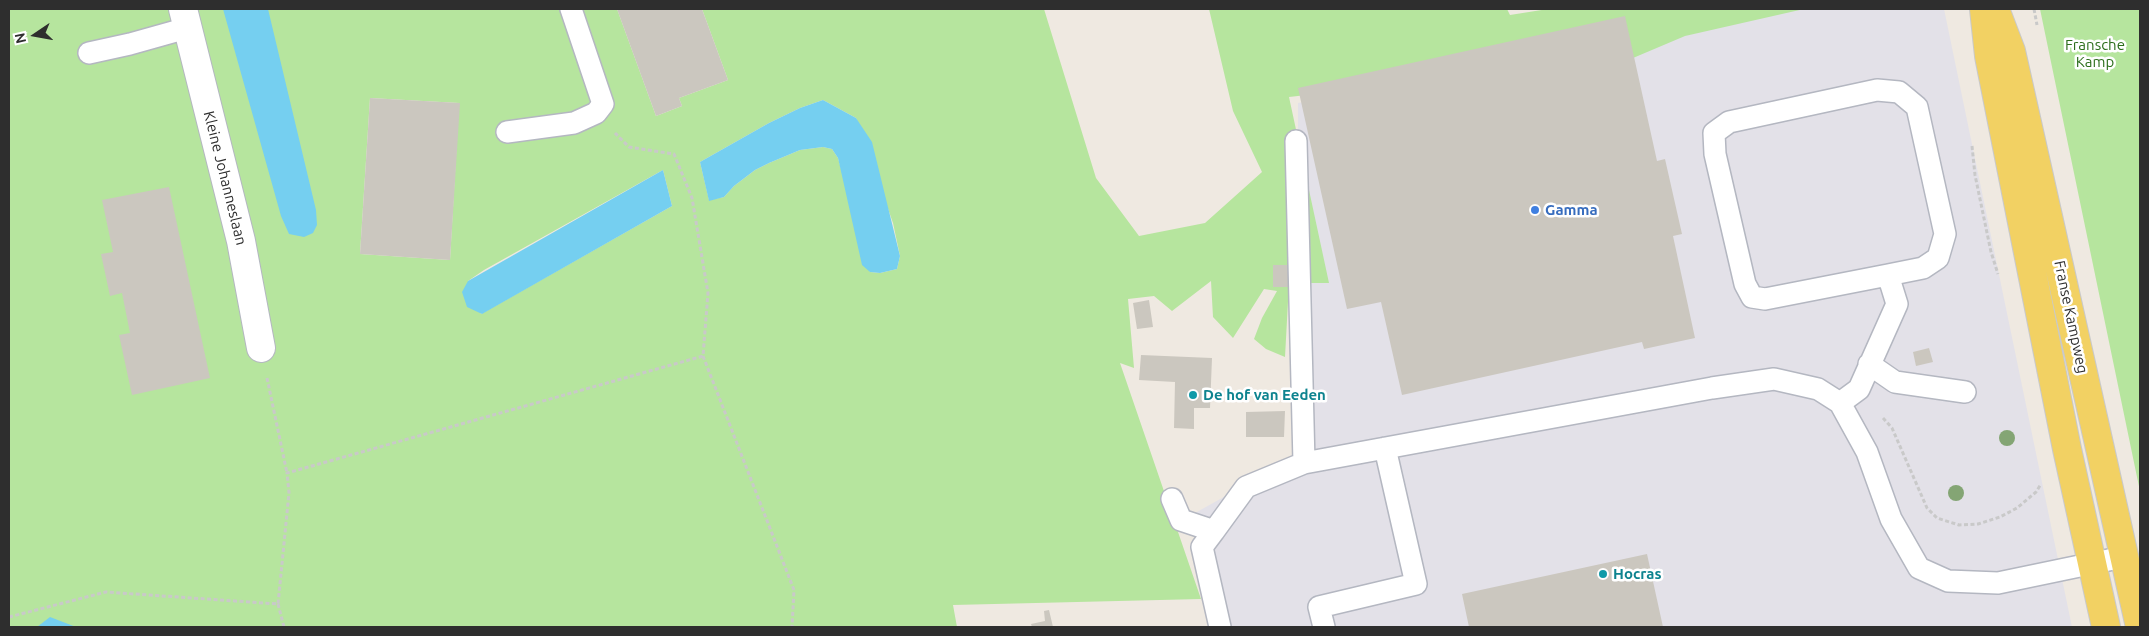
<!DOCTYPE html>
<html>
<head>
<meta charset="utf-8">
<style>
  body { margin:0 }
  #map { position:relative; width:2149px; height:636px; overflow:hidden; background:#efe9e1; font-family:Ubuntu,sans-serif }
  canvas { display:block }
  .frame { position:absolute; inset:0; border:10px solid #2e2e2e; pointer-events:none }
  .north { position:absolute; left:10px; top:10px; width:50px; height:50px; -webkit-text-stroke:4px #fff; paint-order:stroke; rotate:258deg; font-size:14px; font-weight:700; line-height:20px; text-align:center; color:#2e2e2e }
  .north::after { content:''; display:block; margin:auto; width:18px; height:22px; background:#2e2e2e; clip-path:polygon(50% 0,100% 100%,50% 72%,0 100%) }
</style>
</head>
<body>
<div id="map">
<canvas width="2149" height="636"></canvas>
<div class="frame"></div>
<div class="north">N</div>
</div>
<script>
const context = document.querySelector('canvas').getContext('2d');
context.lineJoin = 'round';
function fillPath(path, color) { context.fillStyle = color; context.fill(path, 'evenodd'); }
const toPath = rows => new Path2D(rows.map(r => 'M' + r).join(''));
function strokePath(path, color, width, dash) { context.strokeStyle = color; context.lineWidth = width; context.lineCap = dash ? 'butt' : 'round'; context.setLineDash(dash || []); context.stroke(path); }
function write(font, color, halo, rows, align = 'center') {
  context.font = font + ' Ubuntu,sans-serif'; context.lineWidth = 5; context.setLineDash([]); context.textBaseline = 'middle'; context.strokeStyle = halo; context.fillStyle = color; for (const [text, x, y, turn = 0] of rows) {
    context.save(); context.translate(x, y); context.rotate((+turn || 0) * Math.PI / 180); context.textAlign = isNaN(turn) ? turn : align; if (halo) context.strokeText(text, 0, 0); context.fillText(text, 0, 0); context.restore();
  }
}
const industrial = toPath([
  [1793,9,1944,9,2072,627,1208,627,1195,513,1298,456,1298,103]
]);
const green = toPath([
  [9,9,617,9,656,116,682,106,679,98,728,80,702,9,1044,9,1096,178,1139,236,1205,223,1262,172,1233,111,1209,9,1507,9,1510,15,1548,9,1804,9,1685,36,1633,58,1289,97,1329,283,1307,283,1291,246,1285,357,1266,349,1254,339,1262,318,1277,291,1264,289,1233,338,1213,317,1211,281,1172,311,1154,296,1128,299,1134,368,1120,363,1201,599,953,605,957,627,9,627],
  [370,98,459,103,450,260,360,254],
  [823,100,856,118,893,223,900,256,897,269,880,273,870,272,838,158,832,149,823,147,800,150,769,163,755,170,734,186,724,197,709,200,700,162,769,123,800,108],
  [663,170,672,206,481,314,468,281,484,270],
  [2040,9,2140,9,2140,491,2137,477]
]);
const water = toPath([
  [223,9,268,9,316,210,317,225,313,233,304,237,289,234,281,216],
  [823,100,856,118,872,142,900,256,897,269,880,273,870,272,862,265,838,158,832,149,823,147,800,150,769,163,755,170,734,186,724,197,709,201,700,162,769,123,800,108],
  [663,170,672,206,482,314,467,307,462,292,468,281],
  [50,617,76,627,37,627]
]);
const building = toPath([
  [617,9,702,9,728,80,679,98,682,106,656,116],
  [1625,16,1657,161,1665,159,1677,212,1682,234,1673,236,1695,338,1644,349,1642,342,1402,395,1381,302,1347,309,1298,88],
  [370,98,460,103,450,260,360,254],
  [169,187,210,378,132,395,119,335,130,333,122,293,110,296,101,254,113,252,102,200],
  [1273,265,1289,265,1289,287,1273,287],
  [1149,300,1153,327,1137,329,1133,303],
  [1929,348,1933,362,1916,366,1913,352],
  [1141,355,1212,358,1210,408,1194,408,1194,429,1174,428,1175,382,1139,380],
  [1285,411,1284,437,1246,437,1246,412],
  [1647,554,1663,627,1469,627,1462,594],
  [1049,610,1053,627,1032,627,1031,624,1045,621,1044,611]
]);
const path = toPath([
  [2034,9,2037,25],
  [1972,146,1975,175,1991,252,1998,274],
  [703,356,794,590,792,627],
  [267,378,287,473],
  [1883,418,1892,428,1927,508,1937,518,1959,525,1978,524,2000,517,2017,508,2036,492,2041,484],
  [278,604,284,627],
  [9,617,106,592,278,604,289,493,287,473,703,356,708,293,692,198,674,154,629,147,615,133]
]);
const lane = toPath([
  [89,53,130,44,187,28],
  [507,132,574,123,596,113,603,104,571,9],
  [1296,141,1304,463],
  [1869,364,1895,382,1965,392],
  [1840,403,1859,389,1897,304,1888,275,1923,268,1938,258,1945,234,1917,107,1899,92,1877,90,1729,122,1714,133,1715,154,1745,284,1752,297,1765,299,1888,275],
  [1172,499,1181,520,1214,531,1246,487,1304,463,1712,388,1774,379,1818,389,1840,403,1867,452,1891,519,1919,568,1948,581,1998,583,2123,557],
  [1214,531,1202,547,1220,627],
  [1324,627,1319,607,1416,584,1385,448]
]);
const street = toPath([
  [183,9,241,241,261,348]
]);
const primary = toPath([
  [1984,9,1989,56,2067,449,2106,627],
  [1995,9,2011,51,2140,627]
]);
const trees = [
  [2007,438],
  [1956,493]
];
const markers = [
  [1535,210,5,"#3f7fe0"],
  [1193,395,5,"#0f9aa8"],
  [1603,574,5,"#0f9aa8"]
];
const parkNames = [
  ["Fransche",2095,45],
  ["Kamp",2095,62]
];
const streetNames = [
  ["Kleine Johanneslaan",225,178,76],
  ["Franse Kampweg",2071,317,78]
];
const shopNames = [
  ["Gamma",1545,210]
];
const cultureNames = [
  ["De hof van Eeden",1203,395],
  ["Hocras",1613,574]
];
fillPath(industrial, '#e3e1e8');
fillPath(green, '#b6e59e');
fillPath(water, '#75cff0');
fillPath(building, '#cbc7bf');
strokePath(lane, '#b4b7c1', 24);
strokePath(street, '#b4b7c1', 30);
strokePath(primary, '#c9c9c9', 30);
strokePath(path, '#c9c9c9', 3, [4, 2.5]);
strokePath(lane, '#fff', 21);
strokePath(street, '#fff', 28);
strokePath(primary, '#f2d163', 28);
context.fillStyle = '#84a574';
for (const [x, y] of trees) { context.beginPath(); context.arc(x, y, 8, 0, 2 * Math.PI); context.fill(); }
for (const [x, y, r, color] of markers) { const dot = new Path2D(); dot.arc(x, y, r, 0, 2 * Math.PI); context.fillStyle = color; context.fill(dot); strokePath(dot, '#fff', 2); }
write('15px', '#2c6e1b', '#fff', parkNames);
write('15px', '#2e2e2e', '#fff', streetNames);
write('bold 15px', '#366cbe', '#fff', shopNames, 'left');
write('bold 15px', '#0d838f', '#fff', cultureNames, 'left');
</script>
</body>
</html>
